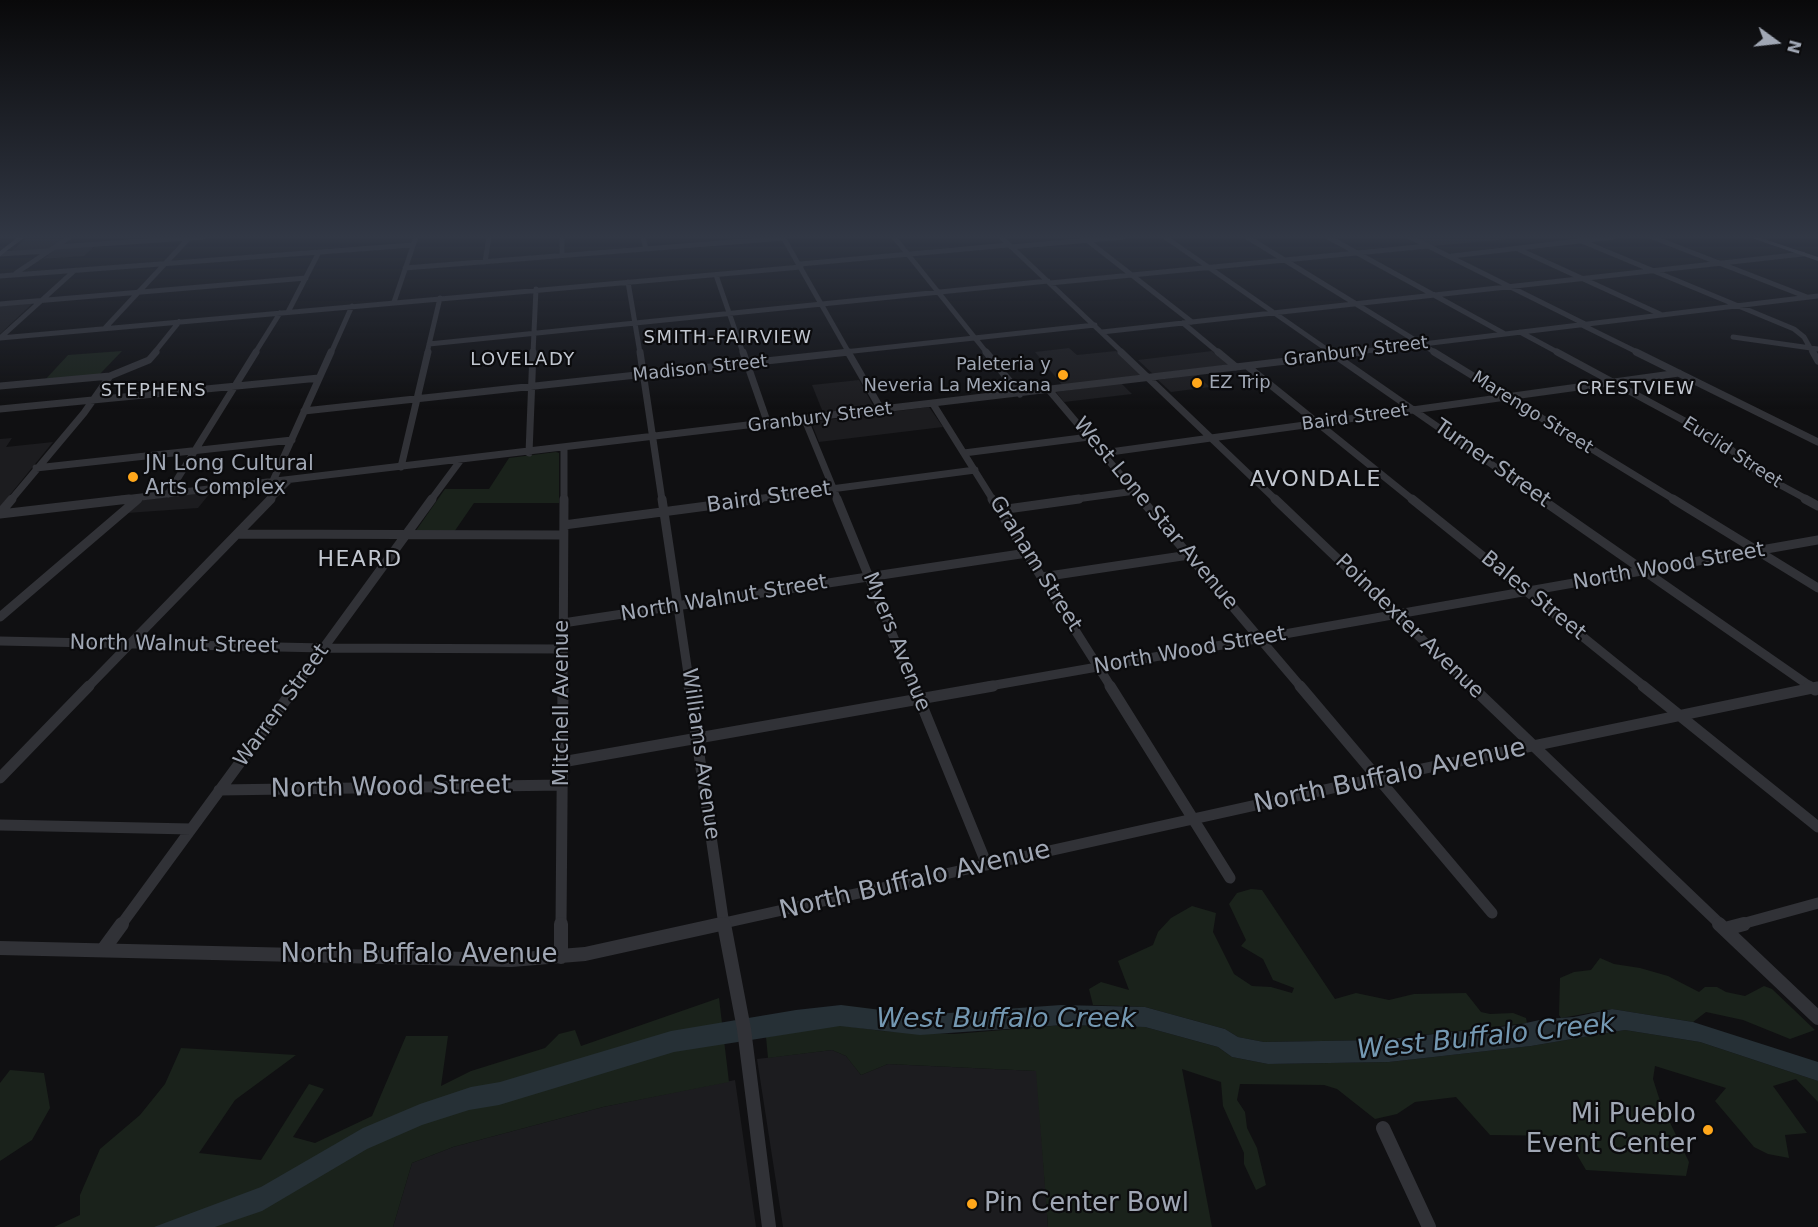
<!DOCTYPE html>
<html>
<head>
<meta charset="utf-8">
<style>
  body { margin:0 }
  #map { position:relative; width:1818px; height:1227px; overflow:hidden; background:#101012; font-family:"DejaVu Sans",sans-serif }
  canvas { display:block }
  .north { position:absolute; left:1746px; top:12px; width:60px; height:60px; -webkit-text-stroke:4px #0b0b0d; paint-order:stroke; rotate:105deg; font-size:16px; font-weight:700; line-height:24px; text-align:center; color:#a0a7b4 }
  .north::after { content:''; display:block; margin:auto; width:21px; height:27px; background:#a0a7b4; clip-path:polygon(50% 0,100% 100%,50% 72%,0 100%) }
</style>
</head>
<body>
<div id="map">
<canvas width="1818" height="1227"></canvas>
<div class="north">N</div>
</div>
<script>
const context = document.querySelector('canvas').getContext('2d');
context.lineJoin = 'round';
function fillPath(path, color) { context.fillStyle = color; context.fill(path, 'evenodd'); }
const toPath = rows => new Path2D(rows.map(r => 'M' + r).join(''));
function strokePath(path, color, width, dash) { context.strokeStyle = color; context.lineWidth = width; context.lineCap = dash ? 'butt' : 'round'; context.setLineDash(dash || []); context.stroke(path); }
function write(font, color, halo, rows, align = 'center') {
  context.font = font + ' "DejaVu Sans",sans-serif'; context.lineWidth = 4.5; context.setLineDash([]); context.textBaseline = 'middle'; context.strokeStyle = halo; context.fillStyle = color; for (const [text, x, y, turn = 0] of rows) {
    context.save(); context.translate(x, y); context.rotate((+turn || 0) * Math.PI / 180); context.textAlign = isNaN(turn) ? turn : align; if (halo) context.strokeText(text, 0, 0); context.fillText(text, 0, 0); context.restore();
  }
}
const built = toPath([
  [28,237,67,237,49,249,9,253],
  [1413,237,1504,237,1508,239,1433,246],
  [96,245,84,256,43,259,56,249],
  [33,303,0,334,0,306],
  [1069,348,1077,355,1116,351,1141,375,1063,386,1035,352],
  [1212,351,1228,365,1153,374,1138,360],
  [1195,374,1210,387,1171,392,1158,380],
  [859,380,874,407,824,415,812,385],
  [1121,383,1132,394,1064,402,1056,392],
  [929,407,943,427,819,442,811,422],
  [12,438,6,447,53,442,0,507,0,439],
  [211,492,198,508,127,513,143,500],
  [832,1050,846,1056,861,1075,888,1064,1037,1071,1048,1227,783,1227,757,1059],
  [735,1080,756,1227,393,1227,412,1163,453,1147,603,1107]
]);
const green = toPath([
  [122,351,99,375,44,381,68,355],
  [556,452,559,453,559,503,474,503,454,532,415,532,445,489,489,489,509,458],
  [1251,889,1262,890,1335,999,1356,993,1389,1000,1414,994,1466,993,1481,1012,1490,1014,1513,1013,1526,1018,1527,1023,1379,1040,1264,1042,1238,1037,1225,1029,1145,1007,1093,1005,1089,989,1101,982,1129,990,1118,961,1153,945,1158,932,1171,918,1192,906,1216,913,1213,932,1234,974,1252,986,1271,987,1292,993,1294,988,1273,980,1263,959,1241,946,1246,940,1229,904,1237,893],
  [1600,958,1614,964,1640,968,1668,976,1699,992,1705,987,1717,987,1726,992,1745,996,1764,986,1772,989,1815,1030,1790,1039,1743,1020,1706,1012,1693,1022,1612,1009,1561,1018,1559,1015,1560,978,1574,972,1591,970],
  [719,998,729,1082,603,1107,453,1147,412,1163,393,1227,54,1227,80,1215,80,1195,100,1149,140,1115,165,1084,181,1048,296,1055,235,1100,199,1153,261,1160,309,1084,324,1089,293,1137,315,1143,372,1116,406,1036,448,1036,441,1086,471,1071,545,1048,559,1034,575,1030,581,1046],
  [840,1025,882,1031,954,1034,1064,1025,1145,1027,1218,1047,1232,1057,1268,1064,1389,1062,1531,1046,1625,1030,1700,1042,1818,1081,1818,1102,1796,1079,1773,1086,1807,1133,1785,1135,1789,1158,1768,1154,1754,1147,1715,1101,1726,1088,1655,1066,1653,1079,1661,1104,1689,1162,1686,1176,1586,1170,1566,1136,1490,1135,1456,1097,1415,1102,1397,1114,1375,1119,1337,1089,1324,1085,1240,1084,1237,1100,1245,1112,1247,1128,1257,1148,1266,1185,1256,1190,1244,1164,1244,1153,1223,1106,1221,1082,1182,1069,1212,1227,1048,1227,1036,1071,888,1064,861,1075,846,1056,832,1050,768,1058,766,1037],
  [10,1070,44,1073,50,1108,32,1140,0,1161,0,1083]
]);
const water = toPath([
  [841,1005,921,1015,1061,1005,1145,1007,1225,1029,1238,1037,1264,1042,1379,1040,1517,1025,1544,1019,1574,1017,1612,1009,1693,1022,1818,1062,1818,1081,1700,1042,1625,1030,1531,1046,1389,1062,1268,1064,1232,1057,1218,1047,1145,1027,1064,1025,920,1035,840,1026,674,1052,499,1105,469,1110,422,1125,367,1149,262,1211,215,1227,154,1227,261,1187,363,1128,420,1104,471,1087,500,1082,671,1031,796,1010]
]);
const minorFar4 = toPath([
  [562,237,562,255],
  [643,237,646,249],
  [783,237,849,353],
  [894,237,987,353],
  [1001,237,1123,353],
  [1083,237,1192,322],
  [1165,237,1332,353],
  [1247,237,1436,353],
  [1328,237,1505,334],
  [1410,237,1585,324],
  [1652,237,1807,297],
  [1579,240,1794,329,1804,337,1813,353],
  [55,247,203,237],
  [1011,247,1123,237],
  [1520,250,1660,314],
  [0,254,48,251],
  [1452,256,1613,237],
  [485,262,489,237],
  [800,264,1009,245],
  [405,268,784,238],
  [16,273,70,237],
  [716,275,743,353],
  [0,276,413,245],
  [628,282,640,353],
  [1050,283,1428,246],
  [394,302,416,237],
  [0,304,306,278],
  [288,312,319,252],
  [1183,323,1219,353],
  [1582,325,1639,353],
  [105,328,189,238],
  [1102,332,1803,254],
  [1520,332,1559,353],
  [1733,337,1818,349],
  [0,338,801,267],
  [0,338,74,271],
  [429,344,1048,281],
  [154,353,179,322],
  [255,353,280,313],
  [331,353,352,306],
  [427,353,440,298],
  [533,353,536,289],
  [835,353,1095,325],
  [1349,353,1818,296]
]);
const minorFar3 = toPath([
  [640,352,662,500],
  [743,352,768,424],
  [848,352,882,411],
  [986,352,1020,394],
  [1121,352,1276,500],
  [1218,352,1236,367],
  [1330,352,1543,500],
  [1434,352,1675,500],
  [1557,352,1718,439,1762,475,1808,500],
  [1636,352,1818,442],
  [1813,352,1818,361],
  [1247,366,1413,500],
  [0,386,110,376],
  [1049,390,1142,500],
  [933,404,993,500],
  [0,409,319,378],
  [304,411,849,352],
  [805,420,838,500],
  [529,453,533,352],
  [964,453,1089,437],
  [1103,453,1679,373],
  [401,467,428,352],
  [36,468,292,440],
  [272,483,331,352],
  [168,494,256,352],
  [11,500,84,413,110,376,149,360,156,352],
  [116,500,1362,352],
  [136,500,139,498],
  [269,500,288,481],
  [431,500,460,461],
  [564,500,564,449],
  [748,500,975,470],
  [1069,500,1135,491]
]);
const minorFar2 = toPath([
  [662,499,690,687],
  [837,499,914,687],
  [992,499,1111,687],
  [1141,499,1301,687],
  [1275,499,1472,687],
  [1412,499,1645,687],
  [1541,499,1811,687],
  [1673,499,1818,588],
  [1805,499,1818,506],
  [1000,510,1079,499],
  [0,513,12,499],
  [0,514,129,499],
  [564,525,760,499],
  [238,534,563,535],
  [1042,577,1189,555],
  [0,617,138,499],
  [563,623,1027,553],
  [0,641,324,648,563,649],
  [88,687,271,499],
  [295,687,432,499],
  [563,687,564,499],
  [984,687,1818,540]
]);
const minorFar1 = toPath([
  [689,686,724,925],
  [914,686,987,865],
  [1110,686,1230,878],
  [1300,686,1492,913],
  [1471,686,1721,925],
  [1643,686,1818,827],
  [1809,686,1815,690],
  [562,762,993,686],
  [0,778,89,686],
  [219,790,562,785],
  [0,825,191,829],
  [121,925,296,686],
  [561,925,563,686],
  [715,925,1378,778,1818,687],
  [1738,925,1818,903]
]);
const minor = toPath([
  [724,924,744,1029,769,1227],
  [1719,924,1818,1018],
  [1725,929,1744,924],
  [0,948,511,960,585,954,721,924],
  [103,950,122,924],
  [561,957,561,924],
  [1383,1128,1429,1227]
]);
const major = toPath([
  [18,237,25,237,0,256,0,251,18,237],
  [1749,237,1758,237,1818,257,1818,261,1749,237]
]);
const markers = [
  [1063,375,6,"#ffa71b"],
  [1197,383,6,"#ffa71b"],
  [133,477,6,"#ffa71b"],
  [1708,1130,6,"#ffa71b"],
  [972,1204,6,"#ffa71b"]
];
const farNeighbourhoodnames = [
  ["SMITH-FAIRVIEW",728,338],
  ["LOVELADY",523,360],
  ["CRESTVIEW",1636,389],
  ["STEPHENS",154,391]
];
const farStreetnames = [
  ["Granbury Street",1356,352,-7],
  ["Madison Street",700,369,-6],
  ["Marengo Street",1532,413,32],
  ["Granbury Street",820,418,-7],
  ["Baird Street",1355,418,-8],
  ["Euclid Street",1732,453,33]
];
const farPoinames = [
  ["Paleteria y",1051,365],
  ["Neveria La Mexicana",1051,386],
  ["EZ Trip",1209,383,"left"]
];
const streetNames = [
  ["Turner Street",1492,464,35],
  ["Baird Street",769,498,-8],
  ["West Lone Star Avenue",1155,514,50],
  ["Graham Street",1035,564,58],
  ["North Wood Street",1669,567,-10],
  ["Bales Street",1533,596,39],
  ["North Walnut Street",724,599,-9],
  ["Poindexter Avenue",1409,627,44],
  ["Myers Avenue",896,642,68],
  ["North Walnut Street",174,645,1],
  ["North Wood Street",1190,651,-10],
  ["Mitchell Avenue",563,703,-90],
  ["Warren Street",282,706,-54],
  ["Williams Avenue",700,754,82]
];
const poiNames = [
  ["JN Long Cultural",145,465],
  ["Arts Complex",145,489]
];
const neighbourhoodNames = [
  ["AVONDALE",1316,480],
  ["HEARD",360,560]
];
const nearStreetnames = [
  ["North Buffalo Avenue",1390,777,-12],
  ["North Wood Street",391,788,-1],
  ["North Buffalo Avenue",915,881,-13],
  ["North Buffalo Avenue",419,955]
];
const nearPoinames = [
  ["Mi Pueblo",1696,1115],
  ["Event Center",1696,1145],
  ["Pin Center Bowl",984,1204,"left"]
];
const nearWaternames = [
  ["West Buffalo Creek",1006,1020],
  ["West Buffalo Creek",1486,1038,-6]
];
fillPath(built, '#1c1c1f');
fillPath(green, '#1a221b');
fillPath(water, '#263036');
strokePath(minorFar4, '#313237', 5);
strokePath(minorFar3, '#313237', 7);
strokePath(minorFar2, '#313237', 9);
strokePath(minorFar1, '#313237', 11);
strokePath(minor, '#313237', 14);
fillPath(major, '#4d4f56');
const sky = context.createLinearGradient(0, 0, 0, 409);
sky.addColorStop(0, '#09090a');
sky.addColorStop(0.58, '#313744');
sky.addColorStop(1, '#31374400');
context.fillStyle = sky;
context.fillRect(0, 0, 1818, 409);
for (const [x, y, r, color] of markers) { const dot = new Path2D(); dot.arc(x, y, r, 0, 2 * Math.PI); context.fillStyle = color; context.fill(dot); strokePath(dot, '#0b0b0d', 2); }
context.letterSpacing = '1.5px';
write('18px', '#c1c6cf', '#0b0b0d', farNeighbourhoodnames);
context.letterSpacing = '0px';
write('18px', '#a0a7b4', '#0b0b0d', farStreetnames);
write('18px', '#a0a7b4', '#0b0b0d', farPoinames, 'right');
write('21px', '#a0a7b4', '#0b0b0d', streetNames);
write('21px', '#a0a7b4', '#0b0b0d', poiNames, 'left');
context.letterSpacing = '1.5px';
write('22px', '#c1c6cf', '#0b0b0d', neighbourhoodNames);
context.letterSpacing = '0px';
write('26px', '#a0a7b4', '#0b0b0d', nearStreetnames);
write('26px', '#a0a7b4', '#0b0b0d', nearPoinames, 'right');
write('italic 27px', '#7498b2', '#0b0b0d', nearWaternames);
</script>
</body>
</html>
